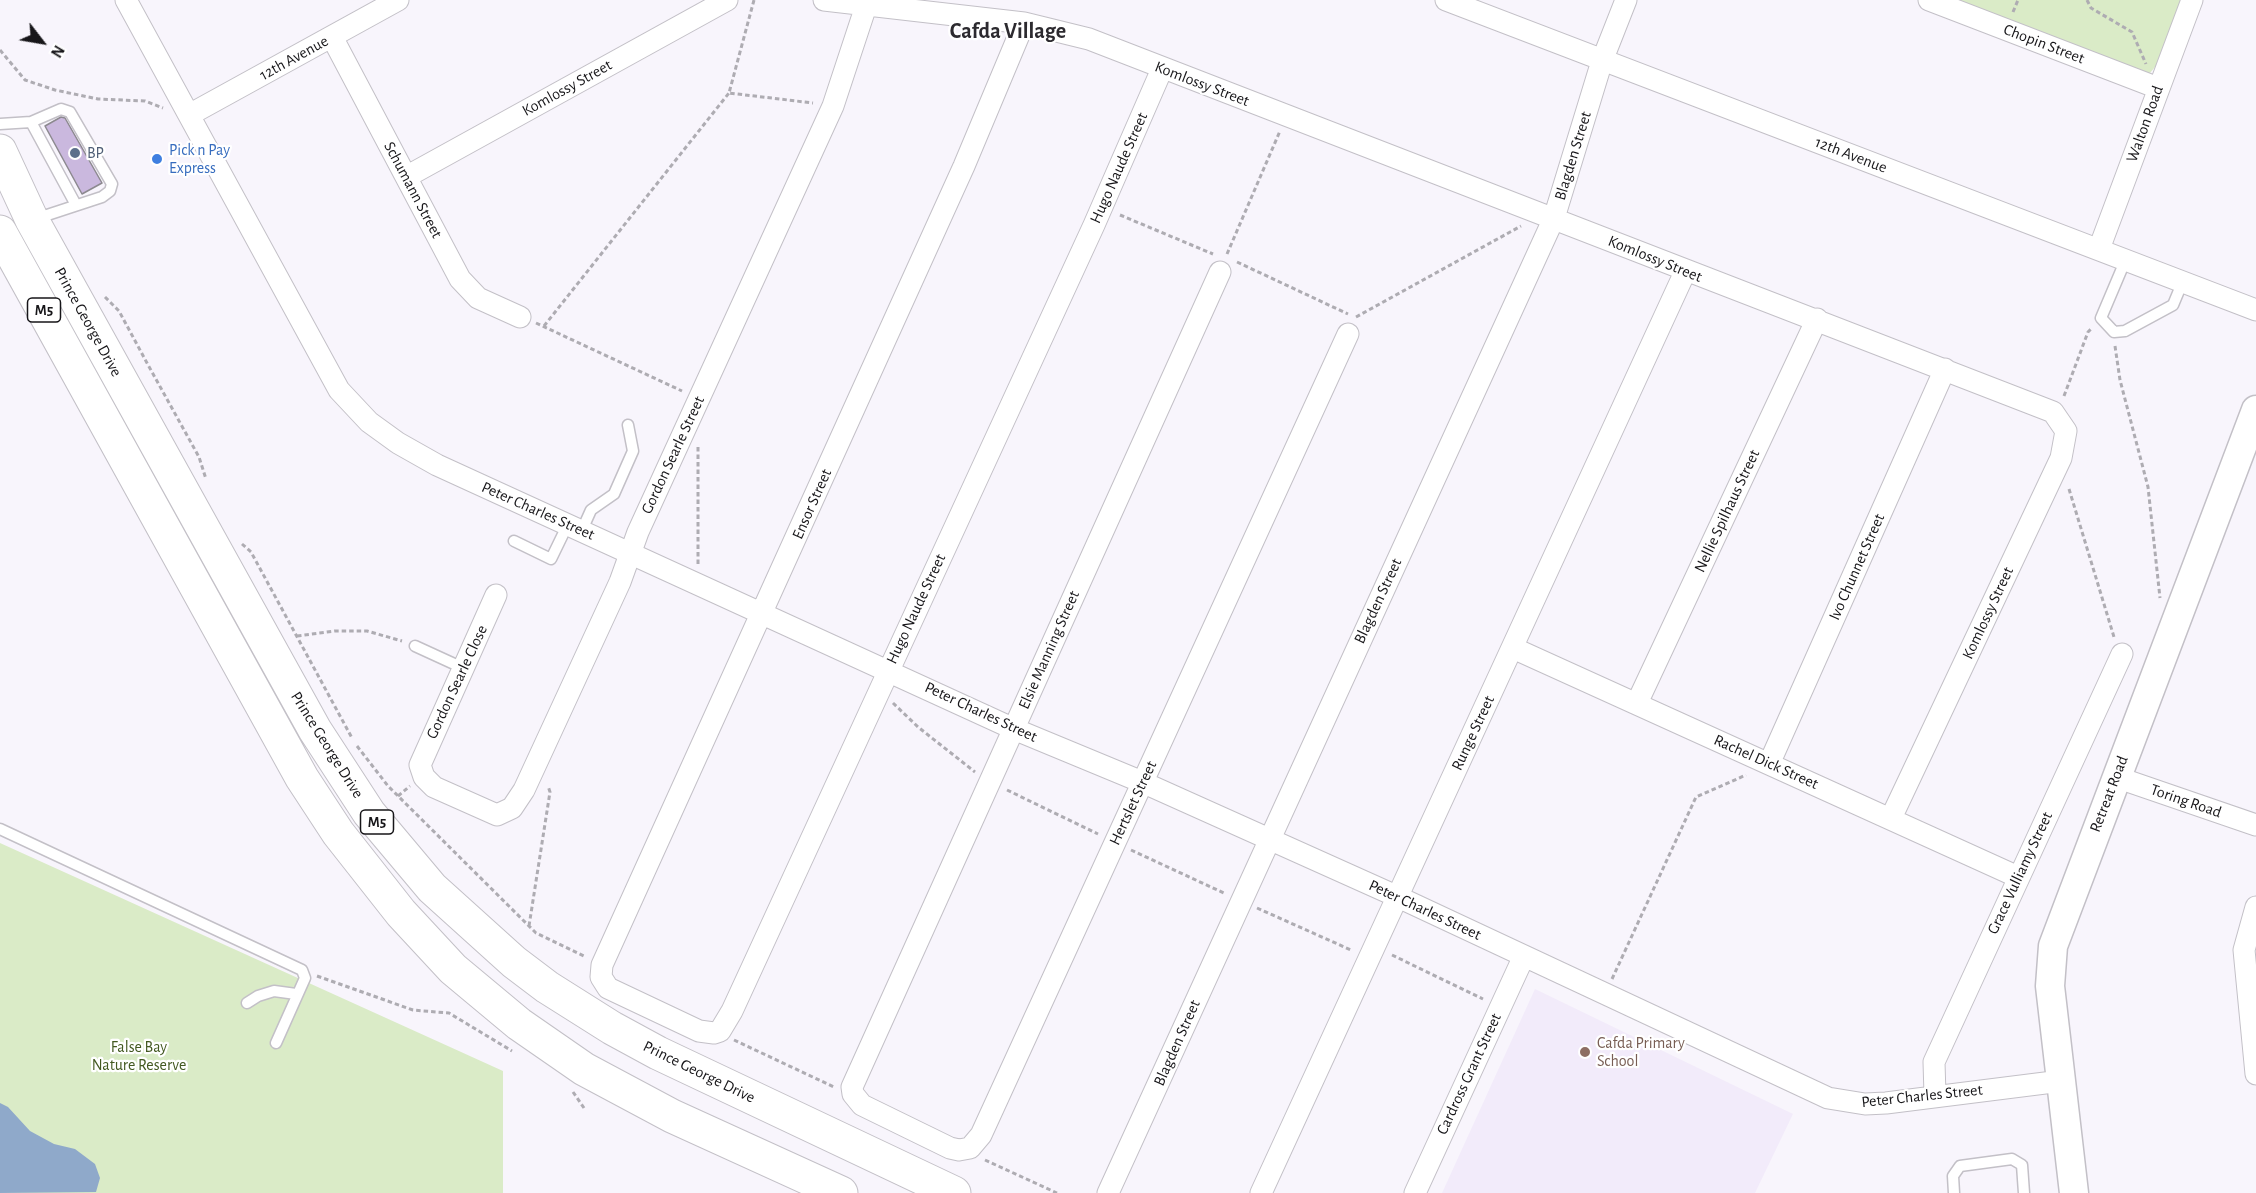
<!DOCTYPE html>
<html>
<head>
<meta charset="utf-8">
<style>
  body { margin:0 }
  #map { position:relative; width:2256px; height:1193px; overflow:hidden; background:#f8f5fc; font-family:"Alegreya Sans",sans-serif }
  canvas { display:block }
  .north { position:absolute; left:12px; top:12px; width:60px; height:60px; -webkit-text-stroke:4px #fff; paint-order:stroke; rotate:121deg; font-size:16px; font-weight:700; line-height:24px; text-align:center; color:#171619 }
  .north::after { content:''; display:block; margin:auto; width:21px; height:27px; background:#171619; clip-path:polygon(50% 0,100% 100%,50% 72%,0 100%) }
</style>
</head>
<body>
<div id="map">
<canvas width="2256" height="1193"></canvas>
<div class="north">N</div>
</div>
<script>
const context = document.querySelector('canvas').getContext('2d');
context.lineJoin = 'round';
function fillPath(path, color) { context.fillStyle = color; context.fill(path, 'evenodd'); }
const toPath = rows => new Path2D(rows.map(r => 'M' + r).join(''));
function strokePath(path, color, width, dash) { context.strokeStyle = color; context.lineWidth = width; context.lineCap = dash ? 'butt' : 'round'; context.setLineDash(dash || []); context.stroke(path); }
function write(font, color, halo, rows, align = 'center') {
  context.font = font + ' "Alegreya Sans",sans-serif'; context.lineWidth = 4.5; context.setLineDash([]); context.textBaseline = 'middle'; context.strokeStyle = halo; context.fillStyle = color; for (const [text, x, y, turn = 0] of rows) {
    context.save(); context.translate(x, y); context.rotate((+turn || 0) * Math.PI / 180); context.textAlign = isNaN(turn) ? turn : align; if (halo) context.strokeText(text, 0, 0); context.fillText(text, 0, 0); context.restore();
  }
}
const built = toPath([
  [1535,989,1793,1114,1755,1193,1442,1193]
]);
const green = toPath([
  [1955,0,2184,0,2160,61,2150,73,2140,72],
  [0,843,503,1071,503,1193,0,1193]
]);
const water = toPath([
  [0,1103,8,1107,30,1131,54,1144,75,1149,95,1164,100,1178,96,1192,0,1193]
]);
const building = toPath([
  [61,117,65,118,102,183,82,194,45,126,61,117]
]);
const path = toPath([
  [754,0,729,93,813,103],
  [2087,0,2091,8,2132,32,2146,64],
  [2013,12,2018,0],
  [0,50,25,80,55,90,98,99,145,101,163,108],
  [1120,215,1213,254],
  [1227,254,1280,131],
  [1237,262,1348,314],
  [105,297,119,311,147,363,199,457,206,479],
  [1356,317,1521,226],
  [536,323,682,391],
  [544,326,729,93],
  [2115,346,2120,380,2148,487,2160,598],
  [2064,396,2088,332,2092,328],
  [2069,489,2114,637],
  [242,544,251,552,352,738],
  [698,564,698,447],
  [297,636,335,631,367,631,402,641],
  [893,703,918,727,975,772],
  [357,746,388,786,536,933,586,957],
  [1007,790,1098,834],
  [398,796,410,786],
  [1131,850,1226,894],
  [1257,908,1351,950],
  [529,926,550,792,548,786],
  [1392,955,1483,999],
  [317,976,413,1010,449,1013,512,1051],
  [1612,979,1696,797,1746,775],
  [734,1040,834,1087],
  [573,1092,584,1108],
  [985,1160,1057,1193]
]);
const service = toPath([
  [31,122,76,205],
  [0,124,31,122,61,109,70,112,112,184,110,191,102,197,35,219],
  [2126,259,2101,318,2114,332,2125,331,2173,305,2183,281],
  [582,530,591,510,614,494,633,451,628,425],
  [514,541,551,559,568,524],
  [415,646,463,668],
  [0,829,302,970,305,978,276,1043],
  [247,1003,258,996,274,991,296,994],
  [1954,1193,1953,1176,1960,1166,2012,1159,2022,1165,2024,1193]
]);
const minor = toPath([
  [126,0,339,390,369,422,398,443,437,465,1014,729,1142,782,1396,896,1828,1098,1865,1104,1886,1103,2061,1081],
  [824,0,1024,23,1089,39,2053,412,2066,431,2061,458,1891,818],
  [1446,0,2256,310],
  [1929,0,2158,88],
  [1024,23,964,166,602,965,601,977,608,988,699,1031,714,1033,720,1031,732,1011,1094,225,1162,69],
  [332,37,460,279,478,298,520,317],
  [189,115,398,0],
  [406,177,727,0],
  [2099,249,2192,0],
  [1220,272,852,1087,853,1094,862,1105,950,1148,959,1150,970,1148,981,1135,1348,334],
  [496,595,420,765,424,777,434,787,497,815,512,808,524,790,620,582,638,532,833,106,868,0],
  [1513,648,2018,877],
  [1637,703,1817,319],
  [1769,764,1945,369],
  [2116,777,2256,825],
  [2256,907,2244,950,2256,1074],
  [1935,1095,1934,1062,2122,654],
  [1108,1193,1554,218,1602,61,1626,0],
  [1261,1193,1685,272],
  [1415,1193,1524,956]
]);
const secondary = toPath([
  [2074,1193,2050,986,2053,946,2256,410]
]);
const primary = toPath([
  [0,151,32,220,315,730,369,813,432,888,514,962,547,987,612,1028,658,1053,954,1193],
  [0,232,302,778,338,833,401,913,453,969,519,1024,584,1069,672,1116,841,1193]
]);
const markers = [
  [75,153,6,"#5c6f8a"],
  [157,159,6,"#3f7fe0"],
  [1585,1052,6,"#8d6e63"]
];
const shields = [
  [44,310,33],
  [377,822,33]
];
const shieldNames = [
  ["M5",44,310],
  ["M5",377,822]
];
const streetNames = [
  ["Chopin Street",2044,44,21],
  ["12th Avenue",294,58,-29],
  ["Komlossy Street",1202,84,21],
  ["Komlossy Street",567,88,-29],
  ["Walton Road",2145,124,-70],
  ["12th Avenue",1851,155,21],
  ["Blagden Street",1573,156,-73],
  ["Hugo Naude Street",1119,168,-66],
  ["Schumann Street",413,190,62],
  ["Komlossy Street",1655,259,22],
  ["Prince George Drive",88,322,61],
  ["Gordon Searle Street",673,455,-65],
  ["Ensor Street",812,504,-66],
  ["Peter Charles Street",538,511,24],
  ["Nellie Spilhaus Street",1727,511,-65],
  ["Ivo Chunnet Street",1857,567,-66],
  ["Blagden Street",1378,601,-65],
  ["Hugo Naude Street",916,609,-65],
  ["Komlossy Street",1988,613,-65],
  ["Elsie Manning Street",1049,650,-66],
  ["Gordon Searle Close",457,682,-65],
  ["Peter Charles Street",981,712,25],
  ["Runge Street",1473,733,-65],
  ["Prince George Drive",327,745,58],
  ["Rachel Dick Street",1766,762,24],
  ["Retreat Road",2109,794,-69],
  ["Toring Road",2186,801,19],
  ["Hertslet Street",1133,803,-65],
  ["Grace Vulliamy Street",2020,873,-65],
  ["Peter Charles Street",1425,910,25],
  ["Blagden Street",1177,1043,-66],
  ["Prince George Drive",699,1072,26],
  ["Cardross Grant Street",1469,1074,-65],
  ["Peter Charles Street",1922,1096,-6]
];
const shopNames = [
  ["Pick n Pay",169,150],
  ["Express",169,168]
];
const serviceNames = [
  ["BP",87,153]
];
const educationNames = [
  ["Cafda Primary",1597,1043],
  ["School",1597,1061]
];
const parkNames = [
  ["False Bay",139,1047],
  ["Nature Reserve",139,1065]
];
const districtNames = [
  ["Cafda Village",1008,31]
];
fillPath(built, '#f2ebfa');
fillPath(green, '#daebc7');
fillPath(water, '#8fa9ca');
fillPath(building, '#cab8de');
strokePath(building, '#8c898f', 1.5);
strokePath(service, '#c3c0c7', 13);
strokePath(minor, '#c3c0c7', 23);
strokePath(secondary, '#c3c0c7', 31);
strokePath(primary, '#c3c0c7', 35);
strokePath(path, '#aeacb2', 3, [4.5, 3]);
strokePath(service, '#fff', 10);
strokePath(minor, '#fff', 21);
strokePath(secondary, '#fff', 28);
strokePath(primary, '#fff', 33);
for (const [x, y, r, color] of markers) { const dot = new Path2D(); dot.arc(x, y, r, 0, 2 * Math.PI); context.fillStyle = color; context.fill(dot); strokePath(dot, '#fff', 2); }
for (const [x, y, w] of shields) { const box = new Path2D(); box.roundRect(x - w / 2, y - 12, w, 24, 4.5); context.fillStyle = '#fff'; context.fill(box); strokePath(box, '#171619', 1.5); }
write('bold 15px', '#171619', null, shieldNames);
write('16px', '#171619', '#fff', streetNames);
write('16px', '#366cbe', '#fff', shopNames, 'left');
write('16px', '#4e5e75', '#fff', serviceNames, 'left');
write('16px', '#785e54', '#fff', educationNames, 'left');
write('16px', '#435921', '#fff', parkNames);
write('bold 22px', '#2c2a2f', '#fff', districtNames);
</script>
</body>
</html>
